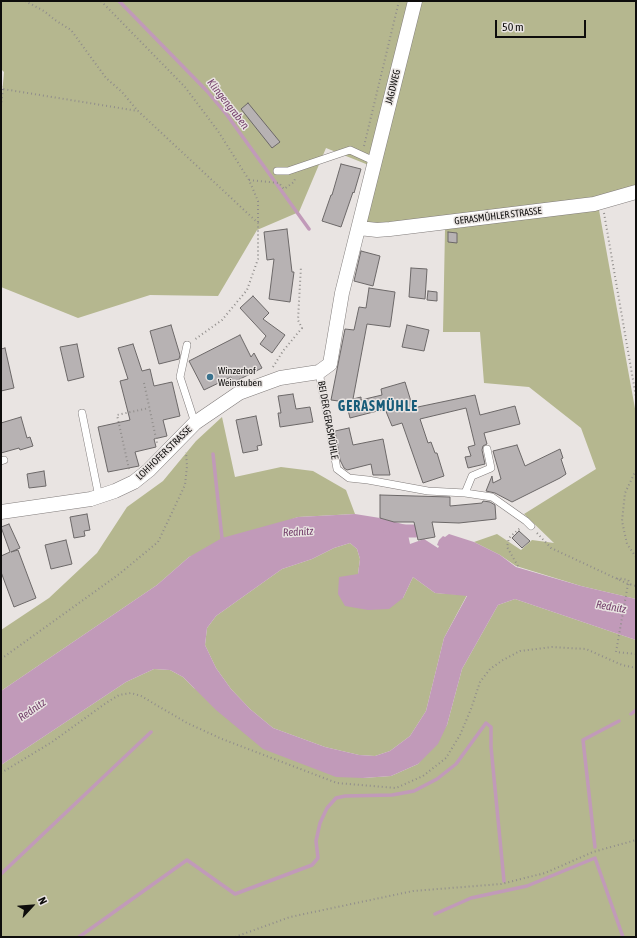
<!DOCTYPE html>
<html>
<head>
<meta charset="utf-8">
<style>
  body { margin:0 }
  #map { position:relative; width:637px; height:938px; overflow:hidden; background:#e9e4e2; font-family:"Asap Condensed",sans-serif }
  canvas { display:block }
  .frame { position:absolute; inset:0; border:2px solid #0e0d0c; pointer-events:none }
  .north { position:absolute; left:12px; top:886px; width:40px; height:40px; -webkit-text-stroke:3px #e9e4e2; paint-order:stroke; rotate:64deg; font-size:11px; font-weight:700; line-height:16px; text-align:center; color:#0e0d0c }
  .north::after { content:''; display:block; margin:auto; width:14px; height:18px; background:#0e0d0c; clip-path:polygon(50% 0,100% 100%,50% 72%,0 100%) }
  .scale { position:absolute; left:495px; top:20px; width:91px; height:18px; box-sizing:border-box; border:2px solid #0e0d0c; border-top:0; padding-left:5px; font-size:12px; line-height:14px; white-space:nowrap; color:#0e0d0c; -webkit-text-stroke:3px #e9e4e2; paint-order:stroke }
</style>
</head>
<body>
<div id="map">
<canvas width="637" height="938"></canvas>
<div class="frame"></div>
<div class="north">N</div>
<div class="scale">50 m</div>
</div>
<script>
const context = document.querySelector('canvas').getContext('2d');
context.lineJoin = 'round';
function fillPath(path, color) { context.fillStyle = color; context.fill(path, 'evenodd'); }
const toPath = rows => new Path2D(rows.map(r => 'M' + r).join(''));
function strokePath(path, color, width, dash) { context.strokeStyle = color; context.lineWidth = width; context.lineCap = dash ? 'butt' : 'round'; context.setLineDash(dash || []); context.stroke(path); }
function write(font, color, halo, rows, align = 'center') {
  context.font = font + ' "Asap Condensed",sans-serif'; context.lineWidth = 3; context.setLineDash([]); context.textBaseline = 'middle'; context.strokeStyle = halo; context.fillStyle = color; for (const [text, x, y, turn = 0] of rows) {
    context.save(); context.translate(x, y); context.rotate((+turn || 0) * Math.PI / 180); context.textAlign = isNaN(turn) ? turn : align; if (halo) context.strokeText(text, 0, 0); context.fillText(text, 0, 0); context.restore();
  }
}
const green = toPath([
  [1,1,636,1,636,197,599,210,636,414,636,599,581,586,516,566,500,555,474,542,497,534,521,550,532,540,554,543,524,514,596,469,581,428,529,387,484,383,480,332,443,332,445,230,361,226,371,166,326,148,299,212,257,230,218,296,150,295,78,318,1,287,1,106,4,72,1,69],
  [222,417,235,477,281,467,313,471,346,490,355,514,298,517,189,557,157,585,1,691,1,630,49,598,97,553,127,507,163,481,196,441],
  [350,543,357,549,360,559,358,574,403,598,413,577,435,593,467,595,444,638,426,711,410,736,390,751,375,756,359,755,325,747,273,728,250,709,231,689,216,668,205,645,207,628,216,616,282,569,312,559,334,548],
  [515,599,636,640,636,937,1,937,1,765,126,682,154,669,170,670,183,677,194,688,363,778,391,776,418,764,447,725,462,669,498,605]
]);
const water = toPath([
  [355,514,380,518,406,525,410,544,424,539,438,548,439,546,437,545,439,540,443,536,445,537,449,534,474,542,500,555,516,567,581,586,636,599,636,640,515,599,498,605,462,669,447,725,438,744,418,764,391,776,363,778,336,777,263,749,216,710,183,677,170,670,154,669,126,682,1,765,1,691,157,585,189,557,222,538,298,517],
  [350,543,357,549,360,559,358,574,339,577,338,594,345,606,368,610,389,609,403,598,413,577,435,593,467,596,444,638,426,711,410,736,390,751,375,756,359,755,325,747,273,728,250,709,231,689,216,668,205,645,207,628,216,616,282,569,312,559,334,548]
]);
const stream = toPath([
  [119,1,207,91,227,115,309,229],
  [213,454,222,538],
  [631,714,636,710],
  [595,847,583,740,619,721],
  [1,874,151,732],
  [435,914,471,898,527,886,595,858,623,937],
  [79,937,187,860,235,894,312,865,318,858,316,841,320,823,327,808,336,798,345,796,392,795,414,791,437,779,456,764,486,723,491,727,491,747,504,881]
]);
const canal = toPath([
  [390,531,416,531]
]);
const building = toPath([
  [248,103,280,142,272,148,241,109,248,103],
  [341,164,361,169,354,193,353,192,341,227,322,221,331,195,332,195,341,164],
  [287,229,292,272,294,272,290,302,269,299,274,259,267,260,264,232,287,229],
  [448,232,457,233,457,243,448,242,448,232],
  [361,251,380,256,373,286,354,281,361,251],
  [411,268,427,269,425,299,409,297,411,268],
  [369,288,395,292,391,321,390,327,367,324,353,399,361,397,361,400,382,395,381,389,405,382,413,408,475,395,480,415,515,406,520,424,484,433,487,444,483,446,482,450,485,464,468,468,465,457,471,456,468,447,475,445,466,408,420,419,428,443,431,442,435,453,437,453,444,476,423,483,402,423,392,426,385,409,350,418,346,402,331,400,345,329,354,330,359,307,366,308,369,288],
  [428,291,437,292,437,301,427,300,428,291],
  [253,296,269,313,263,319,285,335,272,353,260,344,266,336,240,308,253,296],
  [171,325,180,355,179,359,159,364,150,331,171,325],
  [407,325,429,330,424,351,402,347,407,325],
  [240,335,251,357,254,353,262,368,234,382,231,377,204,390,189,361,240,335],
  [77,344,84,377,68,381,60,347,77,344],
  [133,344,142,371,150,369,154,386,172,382,180,416,163,420,167,436,154,439,156,447,135,452,139,466,108,472,98,427,130,420,120,381,128,379,118,348,133,344],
  [5,348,14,388,1,391,1,349,5,348],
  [293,394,296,409,310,407,313,422,280,427,278,413,281,413,278,396,293,394],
  [256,416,262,445,257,446,258,450,243,453,236,420,256,416],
  [21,417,27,438,30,437,33,446,20,450,19,448,1,453,1,423,21,417],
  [349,428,353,445,383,439,390,475,373,475,371,464,347,470,344,468,340,460,335,431,349,428],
  [517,445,525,466,560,449,563,458,561,459,566,474,560,478,512,502,495,493,486,491,492,476,493,483,501,479,493,451,517,445],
  [44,471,46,486,29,488,27,474,44,471],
  [380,495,450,497,450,506,482,503,483,501,490,502,495,505,496,519,459,523,432,522,435,537,418,540,414,522,394,522,380,518,380,495],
  [87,514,90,530,84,531,85,536,74,538,70,517,87,514],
  [9,524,20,548,11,552,18,550,36,598,14,607,1,572,1,556,10,552,1,527,9,524],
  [519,531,530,541,522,548,512,538,519,531],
  [66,540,72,564,51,569,45,545,66,540]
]);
const path = toPath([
  [25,1,44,11,55,20,71,30,106,78,122,92,137,110],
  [101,1,185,87,218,131,249,180,258,201,258,223],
  [1,86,3,89,138,111,258,223,258,259,247,290,222,320,194,340],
  [1,106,3,89],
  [364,146,399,1],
  [249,180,279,183,284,189,294,182,295,179],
  [604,213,636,397],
  [273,367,283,351,302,328,298,320,301,266],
  [144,383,157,443],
  [129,469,117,415,149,408],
  [636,470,625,493,622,521,627,544,636,557],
  [537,533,551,548,628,584,636,586],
  [518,566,507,547,509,538,520,528],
  [617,579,618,578,628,580,631,585],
  [628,584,616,652,636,654],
  [1,659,118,575,158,542,185,485,187,466,186,452],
  [1,773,52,742,106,703,119,695,131,693,141,696,187,723,222,739,337,783,396,788,423,776,446,758,460,735,471,709,480,682,490,669,503,660,520,651,552,647,586,649,622,665,636,668],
  [235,937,290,917,413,891,501,884,545,873,593,852,636,840]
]);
const lane = toPath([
  [277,171,288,171,350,150,374,161],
  [187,345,180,377,195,423],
  [319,372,337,469,349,478,368,480,428,491,465,493,492,497,526,521,531,526],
  [82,413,99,497],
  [1,461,4,460],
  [465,493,472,476,491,468,487,449]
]);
const street = toPath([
  [359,228,377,230,390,229,594,204,636,192],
  [1,512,91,499,115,491,134,482,149,470,195,423,239,393,280,378,319,372,330,364,342,293,415,1]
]);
const markers = [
  [210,377,4,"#3b738e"]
];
const streetNames = [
  ["JAGDWEG",393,87,-76],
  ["GERASMÜHLER STRASSE",498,216,-7],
  ["BEI DER GERASMÜHLE",328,420,80],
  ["LOHHOFER STRASSE",164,453,-44]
];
const poiNames = [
  ["Winzerhof",218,371],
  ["Weinstuben",218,383]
];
const waterNames = [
  ["Klingengraben",228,104,52],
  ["Rednitz",298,532,-3],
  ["Rednitz",611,607,10],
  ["Rednitz",32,710,-35]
];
const districtNames = [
  ["GERASMÜHLE",378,407]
];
fillPath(green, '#b5b78f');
fillPath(water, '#c19ab9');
strokePath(stream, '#c19ab9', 3.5);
strokePath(canal, '#c19ab9', 13);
fillPath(building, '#b7b2b3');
strokePath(building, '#6c6868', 1);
strokePath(lane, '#817c7b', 8);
strokePath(street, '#817c7b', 15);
strokePath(path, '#908d8b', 2, [1, 3]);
strokePath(lane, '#fff', 7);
strokePath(street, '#fff', 14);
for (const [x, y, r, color] of markers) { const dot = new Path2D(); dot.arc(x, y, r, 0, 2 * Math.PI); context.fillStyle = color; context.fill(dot); strokePath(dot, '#e9e4e2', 1.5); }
write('10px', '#0e0d0c', '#e9e4e2', streetNames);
write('10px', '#0e0d0c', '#e9e4e2', poiNames, 'left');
write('italic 11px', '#75416c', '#e9e4e2', waterNames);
context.letterSpacing = '1px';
write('bold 14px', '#185c79', '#e9e4e2', districtNames);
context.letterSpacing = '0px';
</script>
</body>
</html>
